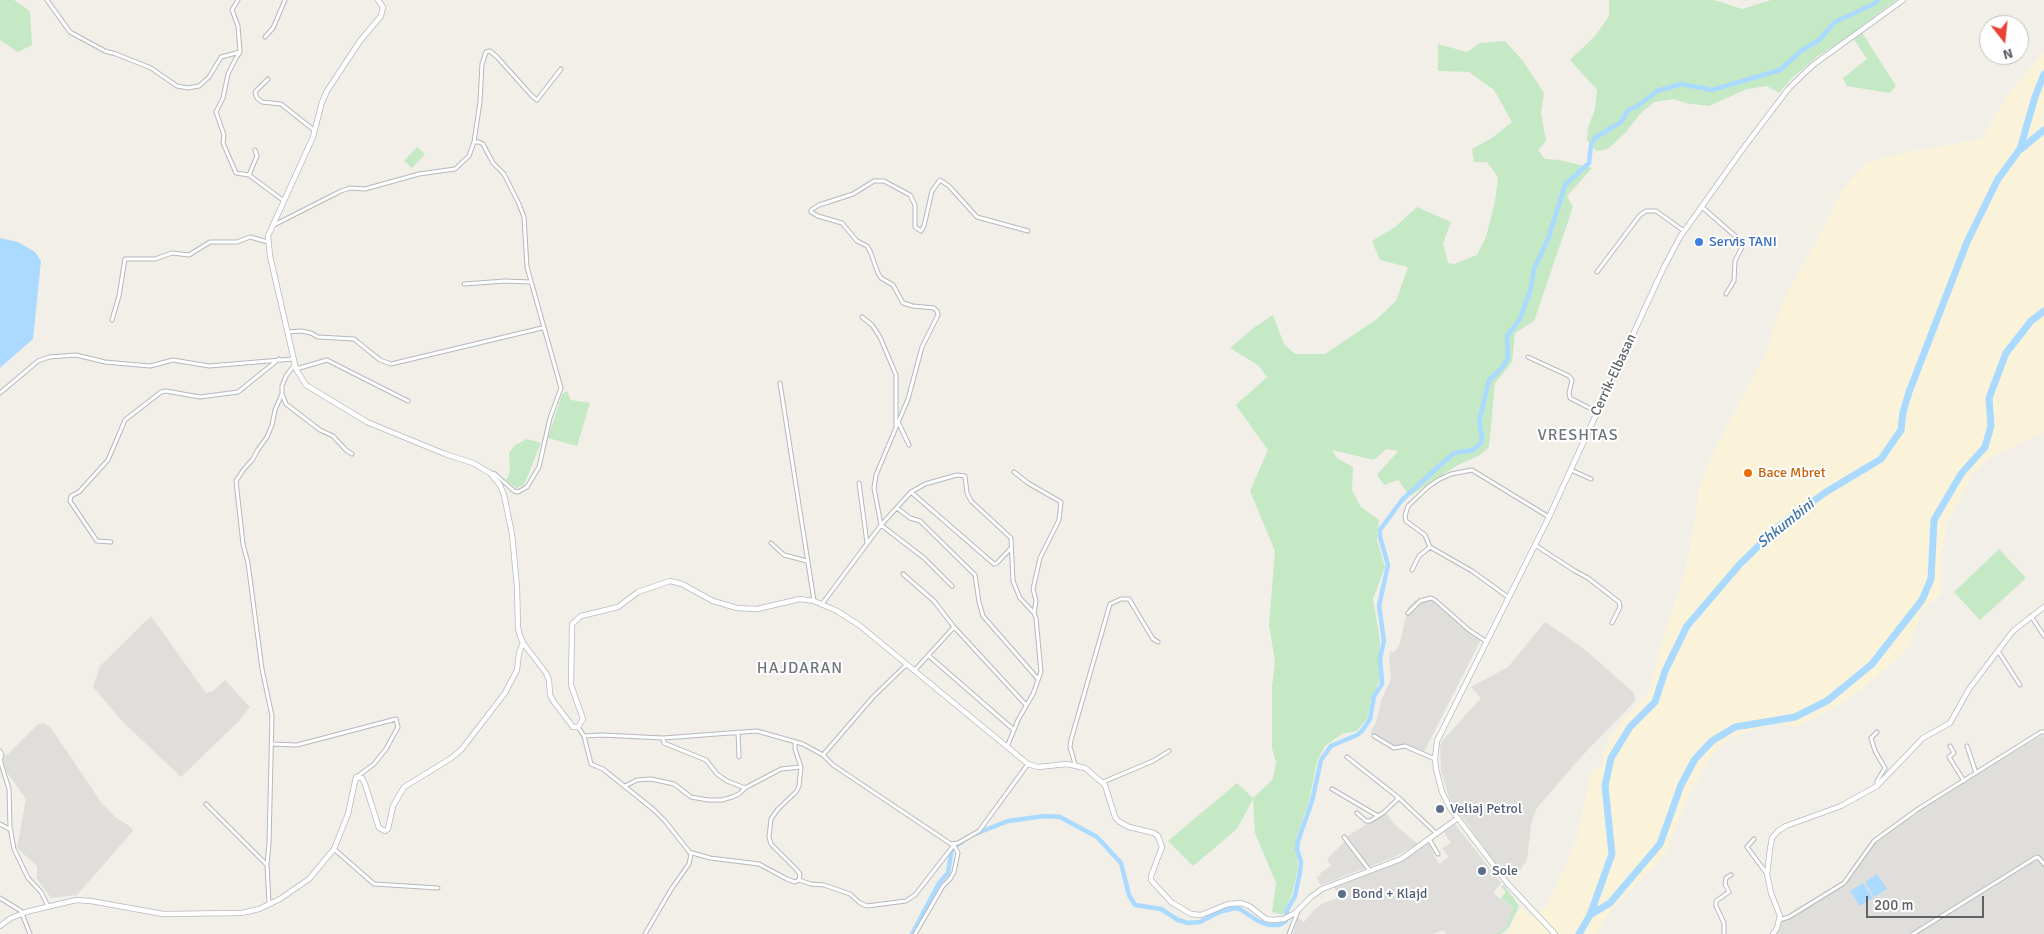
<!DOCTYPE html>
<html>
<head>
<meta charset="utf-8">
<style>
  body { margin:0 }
  #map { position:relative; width:2044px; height:934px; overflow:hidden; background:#f1efe8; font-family:Signika,sans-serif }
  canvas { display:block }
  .north { position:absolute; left:1979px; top:15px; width:50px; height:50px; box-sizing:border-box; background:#fff; border:1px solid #bfc1c3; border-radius:50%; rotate:164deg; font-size:14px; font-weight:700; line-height:20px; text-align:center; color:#5f6368 }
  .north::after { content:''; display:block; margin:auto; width:18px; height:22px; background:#ea4335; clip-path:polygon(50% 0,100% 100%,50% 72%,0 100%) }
  .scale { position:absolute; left:1866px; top:896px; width:118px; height:22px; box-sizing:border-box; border:2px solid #5f6368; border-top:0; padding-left:6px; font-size:15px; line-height:18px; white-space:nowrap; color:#5f6368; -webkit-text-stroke:4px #fff; paint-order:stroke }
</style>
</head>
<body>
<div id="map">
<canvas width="2044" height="934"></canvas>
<div class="north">N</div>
<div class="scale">200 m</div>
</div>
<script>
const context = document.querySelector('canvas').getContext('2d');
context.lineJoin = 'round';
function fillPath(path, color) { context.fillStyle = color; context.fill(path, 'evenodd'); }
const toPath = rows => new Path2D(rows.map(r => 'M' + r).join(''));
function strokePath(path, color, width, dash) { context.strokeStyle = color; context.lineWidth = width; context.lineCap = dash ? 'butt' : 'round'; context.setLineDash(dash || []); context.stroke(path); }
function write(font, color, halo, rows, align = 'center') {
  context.font = font + ' Signika,sans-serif'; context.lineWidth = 4; context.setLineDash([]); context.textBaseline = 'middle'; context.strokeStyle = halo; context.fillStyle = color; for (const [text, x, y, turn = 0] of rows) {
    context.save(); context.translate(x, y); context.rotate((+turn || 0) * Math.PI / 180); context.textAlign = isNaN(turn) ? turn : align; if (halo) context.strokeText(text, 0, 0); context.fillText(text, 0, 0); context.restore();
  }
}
const industrial = toPath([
  [1423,598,1434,600,1481,639,1422,756,1408,749,1395,749,1370,733,1376,722,1381,701,1391,679,1389,660,1390,651,1394,652,1397,649,1400,643,1408,607,1416,600],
  [151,616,206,693,213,691,225,680,250,707,239,721,181,777,123,722,93,687,100,666],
  [1545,622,1583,648,1634,693,1635,701,1581,757,1537,808,1531,824,1527,860,1520,870,1513,873,1508,873,1497,866,1449,798,1441,771,1440,747,1442,741,1481,698,1471,687,1508,667],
  [44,723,51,728,101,802,115,817,131,827,133,831,77,895,51,898,37,879,37,866,17,848,26,799,6,771,3,759,38,724],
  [2042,735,2044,737,2044,934,1776,934,1780,923,1843,884,1870,844,1918,813,1917,811],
  [1386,812,1393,823,1418,844,1392,858,1321,885,1316,878,1321,875,1320,873,1331,866,1327,859,1344,842,1346,837],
  [1455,824,1501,883,1493,893,1513,908,1506,927,1496,934,1446,934,1444,930,1432,934,1293,934,1298,918,1304,922,1314,910,1323,903,1338,898,1334,886,1399,861,1428,842,1439,864,1449,857,1442,848,1451,843,1444,832]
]);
const green = toPath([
  [0,0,14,0,30,11,32,45,18,52,0,40],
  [1609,0,1714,0,1742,9,1771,0,1897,0,1859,28,1896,86,1890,93,1847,86,1843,78,1867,59,1851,35,1818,56,1792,78,1779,93,1767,86,1747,89,1709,106,1685,103,1674,99,1654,102,1640,114,1626,132,1608,149,1596,151,1587,140,1588,128,1595,109,1597,90,1570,60,1595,36,1609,16],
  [1505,41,1523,61,1544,93,1541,113,1546,141,1538,150,1545,159,1560,160,1592,168,1567,196,1573,207,1534,321,1515,333,1512,362,1495,383,1489,447,1480,455,1456,466,1410,496,1398,480,1384,485,1377,475,1398,451,1386,449,1374,460,1332,450,1337,458,1353,467,1352,490,1361,507,1379,520,1377,540,1385,567,1373,599,1380,640,1379,682,1371,700,1367,719,1357,731,1342,734,1325,746,1317,761,1309,801,1296,839,1298,868,1292,894,1283,915,1272,912,1276,883,1255,833,1253,799,1237,829,1193,866,1168,841,1237,783,1253,798,1273,779,1276,762,1272,748,1272,687,1275,661,1269,625,1275,551,1250,491,1268,450,1236,405,1267,377,1258,365,1230,348,1255,327,1273,315,1284,344,1295,354,1325,354,1377,319,1396,301,1408,267,1380,260,1372,241,1395,227,1417,207,1451,222,1443,243,1448,263,1454,264,1477,255,1486,237,1495,202,1498,177,1487,162,1474,162,1472,149,1492,138,1512,122,1494,90,1469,72,1438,71,1438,44,1467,52,1480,43],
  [417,147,425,154,412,168,404,161],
  [567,391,571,400,590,403,577,446,548,438,562,394],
  [527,439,541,443,524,485,516,488,506,480,510,473,509,453,515,445],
  [1999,549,2026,578,1980,620,1954,592],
  [1504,885,1519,906,1509,927,1501,934,1496,934,1506,927,1513,908,1501,898,1506,892,1501,887]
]);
const sand = toPath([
  [2044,51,2044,432,1990,458,1973,473,1963,494,1948,521,1941,555,1941,595,1922,609,1910,646,1887,668,1847,700,1796,727,1775,723,1729,738,1709,759,1689,795,1667,850,1655,866,1625,895,1610,912,1597,934,1507,934,1522,907,1532,917,1544,908,1557,885,1577,838,1591,771,1602,766,1605,747,1618,726,1649,691,1666,627,1684,576,1692,537,1699,489,1713,453,1766,352,1776,320,1790,287,1812,250,1842,190,1866,163,1903,153,1981,139,2009,94]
]);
const water = toPath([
  [0,238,18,242,35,252,41,261,33,339,0,368],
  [1877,874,1887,889,1874,897,1865,882],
  [1863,883,1873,898,1860,906,1850,891]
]);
const canal = toPath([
  [975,834,1008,821,1045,816,1060,817,1097,837,1121,863,1129,895,1135,905,1161,909,1178,920,1188,923,1200,922,1219,912,1235,908,1240,909,1258,921,1268,925,1279,925,1286,921,1287,910,1295,896,1300,872,1301,862,1297,849,1298,841,1312,801,1321,760,1331,746,1357,735,1362,731,1370,719,1374,696,1382,684,1380,658,1384,641,1379,606,1388,565,1380,537,1380,530,1402,500,1439,466,1454,453,1473,450,1481,443,1482,435,1479,422,1489,380,1501,369,1508,358,1507,336,1520,319,1531,288,1534,269,1548,239,1565,185,1589,163,1591,145,1595,138,1621,122,1628,110,1636,107,1657,91,1682,84,1712,90,1780,70,1801,51,1819,40,1835,22,1874,4,1878,0],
  [912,934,939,883,948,873,952,848,962,842]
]);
const river = toPath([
  [2021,149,2044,130],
  [1590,915,1610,903,1660,844,1681,785,1695,759,1712,741,1735,727,1795,717,1827,701,1872,664,1922,600,1931,579,1934,520,1961,474,1985,447,1991,426,1989,398,2006,353,2031,321,2044,311],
  [1579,934,1590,915,1612,854,1605,786,1611,758,1630,727,1655,702,1665,671,1687,626,1740,564,1779,526,1826,492,1881,459,1901,430,1903,412,1909,392,1967,242,1998,179,2020,149,2035,97,2044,74]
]);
const street = toPath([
  [47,0,70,32,105,51,116,54,151,68,177,86,188,88,199,86,209,77,221,57,240,52],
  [238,0,232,10,238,26,240,52,235,60,228,74,223,98,216,112,224,135,223,143,236,173,249,175,284,201],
  [265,37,273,28,285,0],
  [268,79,255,92,257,98,262,102,281,104,315,131],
  [474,142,480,102,482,64,486,52,490,51,497,57,532,96,537,100,561,69],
  [249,175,257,156,255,150],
  [1702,207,1742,242,1742,247,1735,261,1734,281,1726,294],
  [272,226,341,191,350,188,365,189,419,174,455,169,469,156,474,142,479,142,483,144,493,163,504,174,519,204,524,217,527,267,561,388,550,418,539,467,527,487,518,492,514,491,495,474,491,473],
  [1597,272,1640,215,1646,211,1656,211,1684,231],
  [464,284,505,281,530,282],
  [862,317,872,325,880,337,896,375,896,427],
  [112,320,119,296,125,259,155,259,172,253,189,255,210,242,237,242,250,237,268,242],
  [288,332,301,331,311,333,318,337,354,339,380,360,391,364,542,328],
  [1528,357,1569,376,1572,380,1569,393,1570,398,1597,412],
  [295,364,286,376,282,386,282,394,286,404,320,430,333,436,346,450,352,454],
  [296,369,327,360,408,401],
  [780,383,814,601],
  [0,393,38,361,49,357,76,355,105,362,150,366,173,360,209,366,293,359],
  [899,424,909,445],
  [1571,470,1591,479],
  [1014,472,1028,483,1061,502,1059,520,1040,558,1033,589,1036,601,1034,613],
  [859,483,867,543],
  [911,492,994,564,997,563,1011,548],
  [897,508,910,518,920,521,975,575,979,602,983,616,1038,679],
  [111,542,97,541,70,501,71,496,79,492,108,460,125,420,161,392,166,391,200,397,238,392,279,359],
  [771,543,784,555,807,561],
  [1535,545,1575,571,1588,578,1619,602,1620,607,1612,623],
  [1412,570,1419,556,1430,547],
  [903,574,934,601,954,627],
  [952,586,924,558,881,525,874,488,876,475,908,399,922,347,938,315,937,311,934,308,913,306,903,303,893,285,881,278,878,273,870,251,867,246,857,241,842,223,818,216,811,212,811,210,819,205,853,194,874,181,884,181,910,195,915,205,915,227,921,231,924,226,932,191,940,180,949,186,977,217,1028,231],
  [1508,597,1472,571,1430,547,1425,535,1406,521,1405,516,1408,506,1428,487,1438,480,1451,474,1472,470,1549,517],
  [822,604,881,525,911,492,925,484,957,475,965,476,967,493,971,501,1011,538,1013,581,1020,598,1034,613,1036,618,1041,672,1033,694,1018,720,1007,747],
  [1408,613,1420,601,1431,598,1435,600,1469,630,1487,642],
  [2031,616,2044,636],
  [1998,651,2020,685],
  [929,656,1014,730],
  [914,671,954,627,1026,705],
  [578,727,584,736,591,764,603,769,654,810,665,821,691,854,689,864,672,888,645,934],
  [738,732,739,757],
  [584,736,602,735,663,738,664,743,669,745,706,760,717,774,727,781,745,788,781,769,801,767],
  [1374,736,1394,748,1405,746,1435,759],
  [663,738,757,731,803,744,823,755,833,765,951,844,958,843,979,831,1028,764],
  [273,744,297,745,396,719,398,727,386,749,374,764,358,776],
  [1950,746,1954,753,1949,757,1964,781],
  [1967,746,1976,773],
  [0,751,2,755,0,760,9,789,10,827,14,849,28,878,41,892,48,906],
  [823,755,873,697,906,665],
  [1347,757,1399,798,1437,834],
  [1075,764,1070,747,1071,740,1110,604,1121,599,1129,599,1153,639,1158,642],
  [1103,782,1153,761,1169,751],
  [1877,785,1877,781,1885,768,1875,751,1871,738,1877,732],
  [625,786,637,780,651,779,674,784,691,797,708,800,722,800,732,797,739,794,745,788],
  [1332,789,1378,816],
  [206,804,266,864],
  [1357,813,1366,821,1370,821,1383,813,1399,798],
  [0,824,11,830],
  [1344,837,1370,871],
  [1429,839,1438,854],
  [1754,839,1747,847,1767,874],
  [334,849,374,884,438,888],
  [689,852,710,858,759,864,787,879,795,882,799,880,800,874,796,869,771,844,769,837,771,819,778,809,796,792,799,786,801,767,795,749,795,742],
  [799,880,811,884,824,885,850,894,860,903,867,906,906,901,915,895,954,845],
  [0,898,21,911,30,934],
  [269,904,267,864,269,844,272,716,262,669,248,563,243,544,236,481,244,469,253,459,257,451,267,437,272,425,275,410,282,394],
  [1779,920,1789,917,1844,883,1874,841,1918,809,2041,732,2044,732],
  [915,934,943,886,950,879,954,872,958,853,954,845],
  [1289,934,1298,911],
  [1724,934,1724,923,1716,906,1716,901,1729,892,1725,884,1726,878,1731,875],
  [1913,934,2035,858,2038,857,2044,864]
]);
const secondary = toPath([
  [378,0,383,7,381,16,360,41,327,91,322,102,313,137,268,236,270,256,296,369,306,385,367,422,445,454,473,463,490,473,500,485,504,495,512,534,517,587,518,628,520,636,523,643,546,673,549,680,550,695,554,702,573,727,578,727,583,719,571,685,572,624,581,616,618,607,638,592,670,581,682,584,713,601,737,608,757,609,800,599,814,601,837,611,859,625,1028,764,1038,767,1067,764,1085,768,1105,785,1115,817,1118,821,1129,827,1154,833,1158,836,1162,847,1151,876,1151,880,1171,902,1191,914,1201,915,1228,904,1241,903,1249,906,1266,919,1272,920,1284,919,1295,913,1311,897,1322,889,1401,859,1458,818],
  [0,926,11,918,26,912,76,900,91,901,163,914,242,913,259,909,280,899,309,879,334,849,348,814,356,777,362,778,365,784,379,828,385,831,388,829,393,806,404,787,450,759,461,750,505,693,517,670,519,653,523,643],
  [1555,934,1508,884,1450,808,1442,792,1436,769,1435,759,1437,741,1549,517,1663,269,1680,237,1742,150,1789,88,1813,65,1903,0],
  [1773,934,1777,928,1780,916,1771,893,1767,874,1770,849,1772,838,1778,831,1786,826,1841,806,1877,786,1923,738,1950,723,1969,689,2013,631,2044,607]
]);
const markers = [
  [1699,242,5,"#3f7fe0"],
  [1748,473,5,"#e8710a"],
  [1440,809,5,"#5c6f8a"],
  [1482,871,5,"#5c6f8a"],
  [1342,894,5,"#5c6f8a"]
];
const shopNames = [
  ["Servis TANI",1709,242]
];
const streetNames = [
  ["Cerrik-Elbasan",1614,375,-65]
];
const foodNames = [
  ["Bace Mbret",1758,473]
];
const serviceNames = [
  ["Veliaj Petrol",1450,809],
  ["Sole",1492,871],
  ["Bond + Klajd",1352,894]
];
const waterNames = [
  ["Shkumbini",1786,524,-39]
];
const quarterNames = [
  ["VRESHTAS",1578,436],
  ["HAJDARAN",800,669]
];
fillPath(industrial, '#e0deda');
fillPath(green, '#c5e8c5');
fillPath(sand, '#fbf3d9');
fillPath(water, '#aadaff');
strokePath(canal, '#aadaff', 4.5);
strokePath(river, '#aadaff', 7);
strokePath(street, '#b5b8bc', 5);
strokePath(secondary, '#b6babf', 6);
strokePath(street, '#fff', 3);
strokePath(secondary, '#fff', 4.5);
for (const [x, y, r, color] of markers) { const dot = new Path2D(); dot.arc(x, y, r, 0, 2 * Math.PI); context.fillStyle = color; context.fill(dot); strokePath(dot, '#fff', 2); }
write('14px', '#366cbe', '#fff', shopNames, 'left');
write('14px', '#5f6368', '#fff', streetNames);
write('14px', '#c56008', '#fff', foodNames, 'left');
write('14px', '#4e5e75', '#fff', serviceNames, 'left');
write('italic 15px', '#4174aa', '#fff', waterNames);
context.letterSpacing = '1px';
write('16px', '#70757a', '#fff', quarterNames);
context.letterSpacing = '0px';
</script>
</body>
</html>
